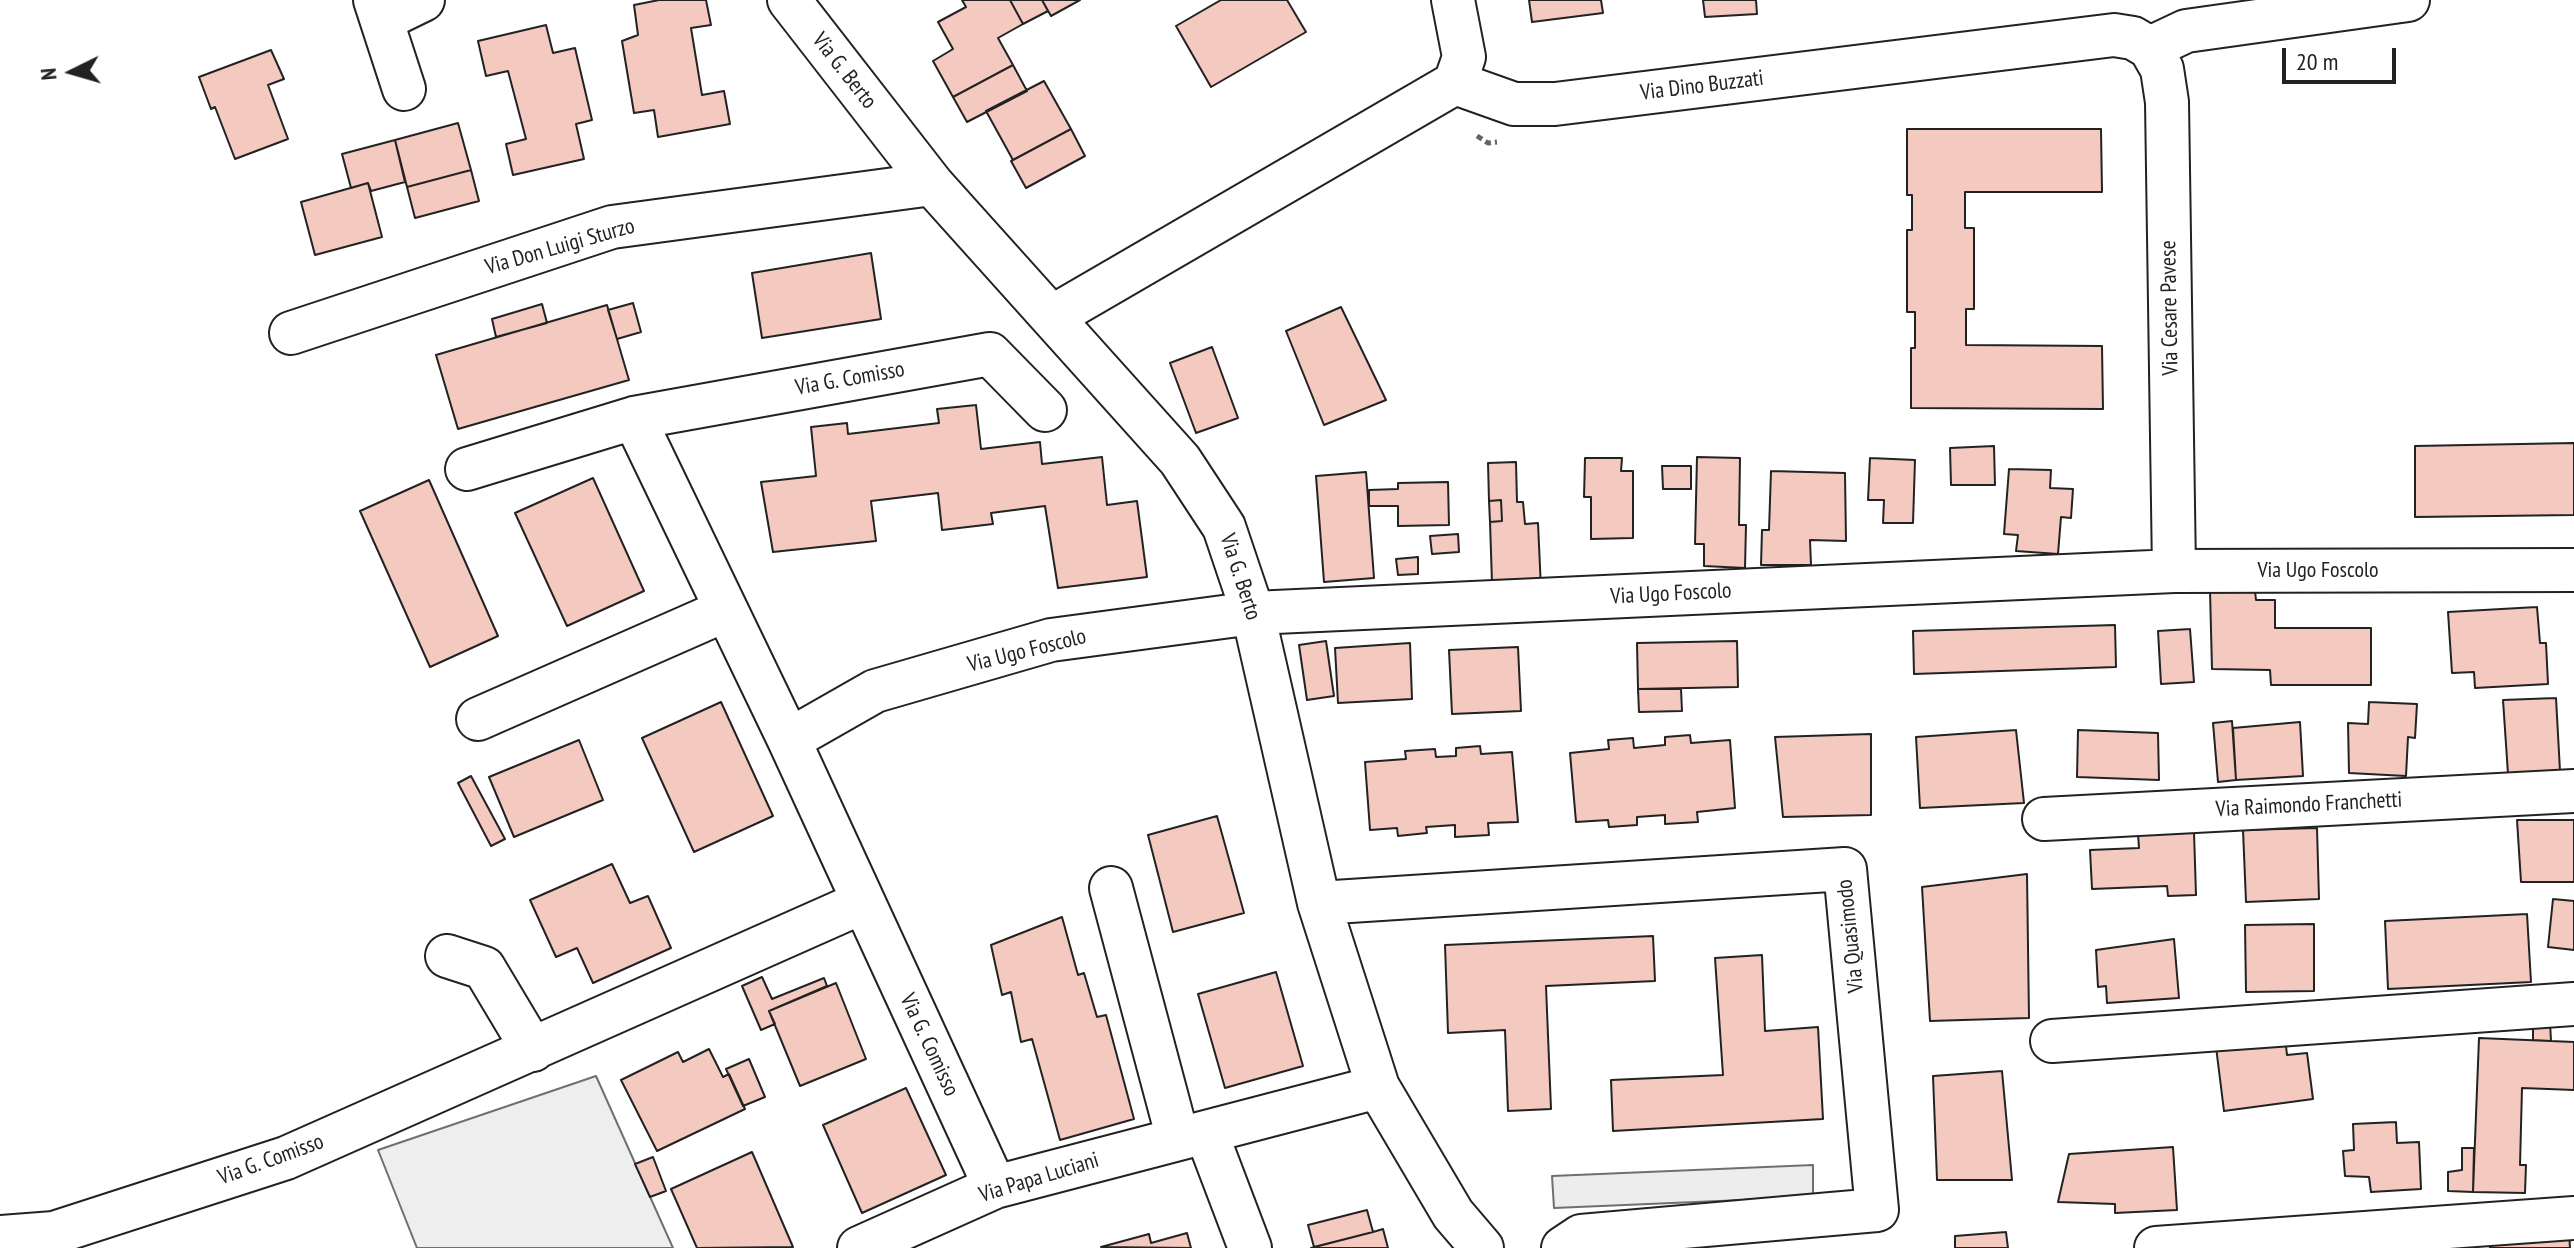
<!DOCTYPE html>
<html>
<head>
<meta charset="utf-8">
<style>
  body { margin:0 }
  #map { position:relative; width:2574px; height:1248px; overflow:hidden; background:#fff; font-family:"PT Sans Narrow",sans-serif }
  canvas { display:block }
  .north { position:absolute; left:32px; top:32px; width:80px; height:80px; -webkit-text-stroke:6px #fff; paint-order:stroke; rotate:265deg; font-size:22px; font-weight:700; line-height:32px; text-align:center; color:#222 }
  .north::after { content:''; display:block; margin:auto; width:28px; height:36px; background:#222; clip-path:polygon(50% 0,100% 100%,50% 72%,0 100%) }
  .scale { position:absolute; left:2282px; top:48px; width:114px; height:36px; box-sizing:border-box; border:4px solid #222; border-top:0; padding-left:10px; font-size:24px; line-height:28px; white-space:nowrap; color:#222; -webkit-text-stroke:6px #fff; paint-order:stroke }
</style>
</head>
<body>
<div id="map">
<canvas width="2574" height="1248"></canvas>
<div class="north">N</div>
<div class="scale">20 m</div>
</div>
<script>
const context = document.querySelector('canvas').getContext('2d');
context.lineJoin = 'round';
function fillPath(path, color) { context.fillStyle = color; context.fill(path, 'evenodd'); }
const toPath = rows => new Path2D(rows.map(r => 'M' + r).join(''));
function strokePath(path, color, width, dash) { context.strokeStyle = color; context.lineWidth = width; context.lineCap = dash ? 'butt' : 'round'; context.setLineDash(dash || []); context.stroke(path); }
function write(font, color, halo, rows, align = 'center') {
  context.font = font + ' "PT Sans Narrow",sans-serif'; context.lineWidth = 6; context.setLineDash([]); context.textBaseline = 'middle'; context.strokeStyle = halo; context.fillStyle = color; for (const [text, x, y, turn = 0] of rows) {
    context.save(); context.translate(x, y); context.rotate((+turn || 0) * Math.PI / 180); context.textAlign = isNaN(turn) ? turn : align; if (halo) context.strokeText(text, 0, 0); context.fillText(text, 0, 0); context.restore();
  }
}
const green = toPath([
  [596,1076,673,1248,417,1248,378,1150,596,1076]
]);
const parking = toPath([
  [1813,1165,1813,1197,1554,1208,1552,1176,1813,1165]
]);
const building = toPath([
  [659,0,706,0,711,25,691,28,702,95,724,91,730,124,658,137,654,110,634,113,622,41,638,35,634,5,659,0],
  [962,0,1010,0,1023,24,998,38,1013,65,953,97,933,61,953,49,938,22,966,7,962,0],
  [1010,0,1042,0,1048,11,1023,24,1010,0],
  [1042,0,1080,0,1051,16,1042,0],
  [1221,0,1287,0,1306,32,1211,87,1176,26,1221,0],
  [1529,0,1601,0,1603,13,1532,22,1529,0],
  [1703,0,1756,0,1757,14,1705,17,1703,0],
  [546,25,553,53,575,48,592,120,576,124,584,159,513,175,506,144,526,139,508,71,486,76,478,41,546,25],
  [271,50,284,79,268,85,288,139,235,159,215,107,211,109,199,77,271,50],
  [1013,65,1027,91,967,122,953,97,1013,65],
  [1044,81,1071,129,1013,160,986,111,1044,81],
  [458,123,471,170,407,187,395,140,458,123],
  [1071,129,1085,156,1026,188,1011,161,1071,129],
  [1907,129,2101,129,2102,192,1965,192,1965,228,1974,228,1974,309,1966,309,1966,345,2102,346,2103,409,1911,408,1911,348,1915,348,1915,312,1907,312,1907,230,1912,230,1912,195,1907,195,1907,129],
  [395,140,405,182,371,191,368,183,351,188,342,154,395,140],
  [471,170,479,201,415,218,407,187,471,170],
  [368,183,382,237,315,255,301,202,368,183],
  [871,253,881,319,762,338,752,273,871,253],
  [633,303,641,332,617,339,608,310,633,303],
  [542,304,547,323,496,337,492,319,542,304],
  [607,305,629,380,458,429,436,355,607,305],
  [1341,307,1386,400,1324,425,1286,331,1341,307],
  [1212,347,1238,418,1196,433,1170,363,1212,347],
  [976,405,981,449,1040,442,1042,464,1102,457,1107,505,1137,501,1147,577,1058,588,1045,506,991,513,993,524,942,530,938,493,871,501,876,541,773,552,761,482,816,476,811,427,847,423,848,434,939,423,937,409,976,405],
  [2574,443,2574,515,2415,517,2415,446,2574,443],
  [1994,446,1995,485,1951,485,1950,448,1994,446],
  [1697,457,1740,458,1739,525,1746,525,1745,568,1704,566,1704,544,1695,544,1697,457],
  [1585,458,1622,458,1621,471,1633,471,1633,538,1591,539,1591,497,1584,497,1585,458],
  [1870,458,1915,460,1913,523,1883,523,1884,500,1868,500,1870,458],
  [1516,462,1517,502,1523,502,1525,524,1538,523,1541,589,1492,583,1490,522,1502,521,1501,500,1489,501,1488,463,1516,462],
  [1662,466,1691,466,1691,489,1663,489,1662,466],
  [2009,469,2051,470,2050,488,2073,489,2071,518,2061,517,2058,554,2016,551,2018,535,2004,534,2009,469],
  [1771,471,1845,473,1846,541,1810,540,1811,565,1761,565,1762,530,1769,530,1771,471],
  [1366,472,1374,578,1324,582,1316,476,1366,472],
  [593,478,644,591,567,626,515,513,593,478],
  [429,480,498,636,430,667,360,511,429,480],
  [1448,482,1449,525,1398,526,1398,506,1369,506,1369,490,1398,489,1398,483,1448,482],
  [1501,500,1502,521,1490,522,1489,501,1501,500],
  [1458,534,1459,552,1432,554,1430,536,1458,534],
  [1418,557,1418,574,1398,575,1396,559,1418,557],
  [2210,591,2255,591,2256,600,2275,600,2275,628,2371,628,2371,685,2271,685,2270,670,2212,669,2210,591],
  [2537,607,2540,643,2546,643,2548,684,2475,688,2474,672,2452,673,2448,612,2537,607],
  [2115,625,2116,667,1914,674,1913,631,2115,625],
  [2190,629,2194,682,2161,684,2158,631,2190,629],
  [1326,641,1334,696,1307,700,1299,645,1326,641],
  [1737,641,1738,687,1638,689,1637,643,1737,641],
  [1410,643,1412,699,1338,703,1335,648,1410,643],
  [1518,647,1521,711,1452,714,1449,650,1518,647],
  [1638,689,1681,689,1682,711,1639,712,1638,689],
  [2556,698,2560,771,2508,774,2503,700,2556,698],
  [721,702,773,816,694,852,642,738,721,702],
  [2369,702,2417,704,2415,738,2408,737,2406,776,2349,773,2348,723,2368,724,2369,702],
  [2232,721,2236,780,2218,782,2213,723,2232,721],
  [2300,722,2303,776,2236,780,2233,728,2300,722],
  [2016,730,2024,803,1920,808,1916,737,2016,730],
  [2078,730,2158,733,2159,780,2077,777,2078,730],
  [1871,734,1871,815,1783,817,1775,737,1871,734],
  [1690,735,1691,743,1730,740,1735,808,1697,812,1698,822,1665,824,1665,815,1637,817,1637,825,1609,827,1608,820,1576,822,1570,753,1609,749,1608,740,1633,738,1634,748,1665,745,1665,737,1690,735],
  [579,740,603,800,514,837,489,777,579,740],
  [1480,746,1481,754,1512,752,1518,822,1488,823,1489,835,1455,837,1455,825,1426,827,1427,833,1398,836,1397,828,1370,830,1365,762,1406,759,1405,751,1435,749,1436,757,1456,756,1456,748,1480,746],
  [471,776,505,839,491,846,458,783,471,776],
  [1217,816,1244,913,1173,932,1148,835,1217,816],
  [2517,820,2574,820,2574,882,2521,882,2517,820],
  [2317,828,2319,899,2246,902,2243,830,2317,828],
  [2194,832,2196,895,2168,896,2167,886,2092,889,2090,850,2139,848,2138,834,2194,832],
  [612,864,630,903,648,896,671,948,593,983,577,948,556,957,530,900,612,864],
  [2027,874,2029,1018,1930,1021,1922,887,2027,874],
  [2553,899,2574,901,2574,950,2548,947,2553,899],
  [2527,914,2531,982,2388,989,2385,921,2527,914],
  [1062,917,1078,975,1084,973,1097,1017,1106,1015,1134,1119,1060,1140,1032,1039,1021,1042,1011,992,1002,995,991,945,1062,917],
  [2314,924,2314,991,2246,992,2245,925,2314,924],
  [1653,936,1655,981,1546,986,1551,1109,1508,1111,1505,1030,1448,1033,1445,945,1653,936],
  [2174,939,2179,998,2107,1003,2106,986,2098,987,2096,950,2174,939],
  [1762,955,1765,1031,1818,1027,1823,1119,1613,1131,1611,1080,1723,1075,1715,958,1762,955],
  [1276,972,1303,1066,1225,1088,1198,994,1276,972],
  [762,977,772,999,824,978,827,986,769,1011,775,1024,761,1030,742,986,762,977],
  [836,983,866,1059,800,1086,769,1011,836,983],
  [2533,1022,2550,1022,2551,1041,2533,1040,2533,1022],
  [2285,1037,2287,1055,2307,1053,2313,1099,2224,1111,2216,1047,2285,1037],
  [2479,1038,2574,1042,2574,1090,2522,1088,2520,1165,2526,1165,2525,1193,2473,1192,2479,1038],
  [709,1049,723,1077,729,1074,745,1109,657,1151,621,1080,678,1052,683,1062,709,1049],
  [749,1059,765,1097,743,1106,726,1069,749,1059],
  [2002,1071,2012,1180,1937,1180,1933,1076,2002,1071],
  [906,1088,946,1175,862,1213,823,1125,906,1088],
  [2396,1122,2397,1143,2419,1142,2421,1189,2371,1192,2369,1177,2345,1176,2343,1151,2354,1150,2353,1124,2396,1122],
  [2173,1147,2177,1210,2115,1213,2115,1204,2058,1202,2069,1154,2173,1147],
  [2462,1148,2474,1148,2473,1192,2448,1191,2448,1172,2462,1170,2462,1148],
  [752,1152,793,1247,697,1248,671,1189,752,1152],
  [653,1157,666,1191,650,1197,635,1164,653,1157],
  [1367,1210,1373,1232,1314,1247,1308,1225,1367,1210],
  [1383,1229,1388,1248,1311,1248,1373,1232,1383,1229],
  [2006,1232,2008,1248,1955,1248,1955,1236,2006,1232],
  [2569,1232,2570,1248,2490,1248,2489,1238,2569,1232],
  [1187,1233,1191,1248,1101,1247,1149,1234,1151,1243,1187,1233]
]);
const path = toPath([
  [1477,136,1488,143,1497,142]
]);
const minor = toPath([
  [375,0,404,89],
  [789,0,932,184,1180,460,1224,527,1253,613,1319,903,1378,1087,1453,1214,1482,1248],
  [1453,0,1464,57,1455,83],
  [382,20,423,0],
  [2150,48,2186,31,2408,0],
  [1052,317,1455,83,1514,104,1555,104,2114,35,2133,38,2150,48,2162,69,2167,102,2174,571],
  [291,333,612,227,932,184],
  [634,418,789,740,995,1187],
  [467,469,634,418,990,354,1045,410],
  [478,719,726,610],
  [789,740,875,691,1051,640,1253,613,2174,571,2574,570],
  [2044,819,2574,791],
  [1111,888,1178,1139],
  [1319,903,1845,869,1877,1210,1581,1236,1563,1248],
  [447,956,484,968,533,1050],
  [2052,1041,2574,1004],
  [1206,1132,1250,1248],
  [0,1237,54,1233,286,1158,863,902],
  [859,1248,995,1187,1378,1087],
  [2156,1248,2574,1218]
]);
const streetNames = [
  ["Via G. Berto",844,71,52],
  ["Via Dino Buzzati",1702,86,-7],
  ["Via Don Luigi Sturzo",560,247,-16],
  ["Via Cesare Pavese",2170,308,-91],
  ["Via G. Comisso",850,379,-10],
  ["Via Ugo Foscolo",2318,571],
  ["Via G. Berto",1240,577,72],
  ["Via Ugo Foscolo",1671,594,-3],
  ["Via Ugo Foscolo",1027,651,-14],
  ["Via Raimondo Franchetti",2309,805,-3],
  ["Via Quasimodo",1851,936,-96],
  ["Via G. Comisso",929,1045,65],
  ["Via G. Comisso",271,1160,-20],
  ["Via Papa Luciani",1039,1178,-17]
];
fillPath(green, '#eee');
strokePath(green, '#6f6f6f', 2);
fillPath(parking, '#ededed');
strokePath(parking, '#6f6f6f', 2);
fillPath(building, '#f3c9c0');
strokePath(building, '#222', 2);
strokePath(minor, '#222', 46);
strokePath(path, '#646464', 5, [6, 4]);
strokePath(minor, '#fff', 42);
write('22px', '#222', '#fff', streetNames);
</script>
</body>
</html>
